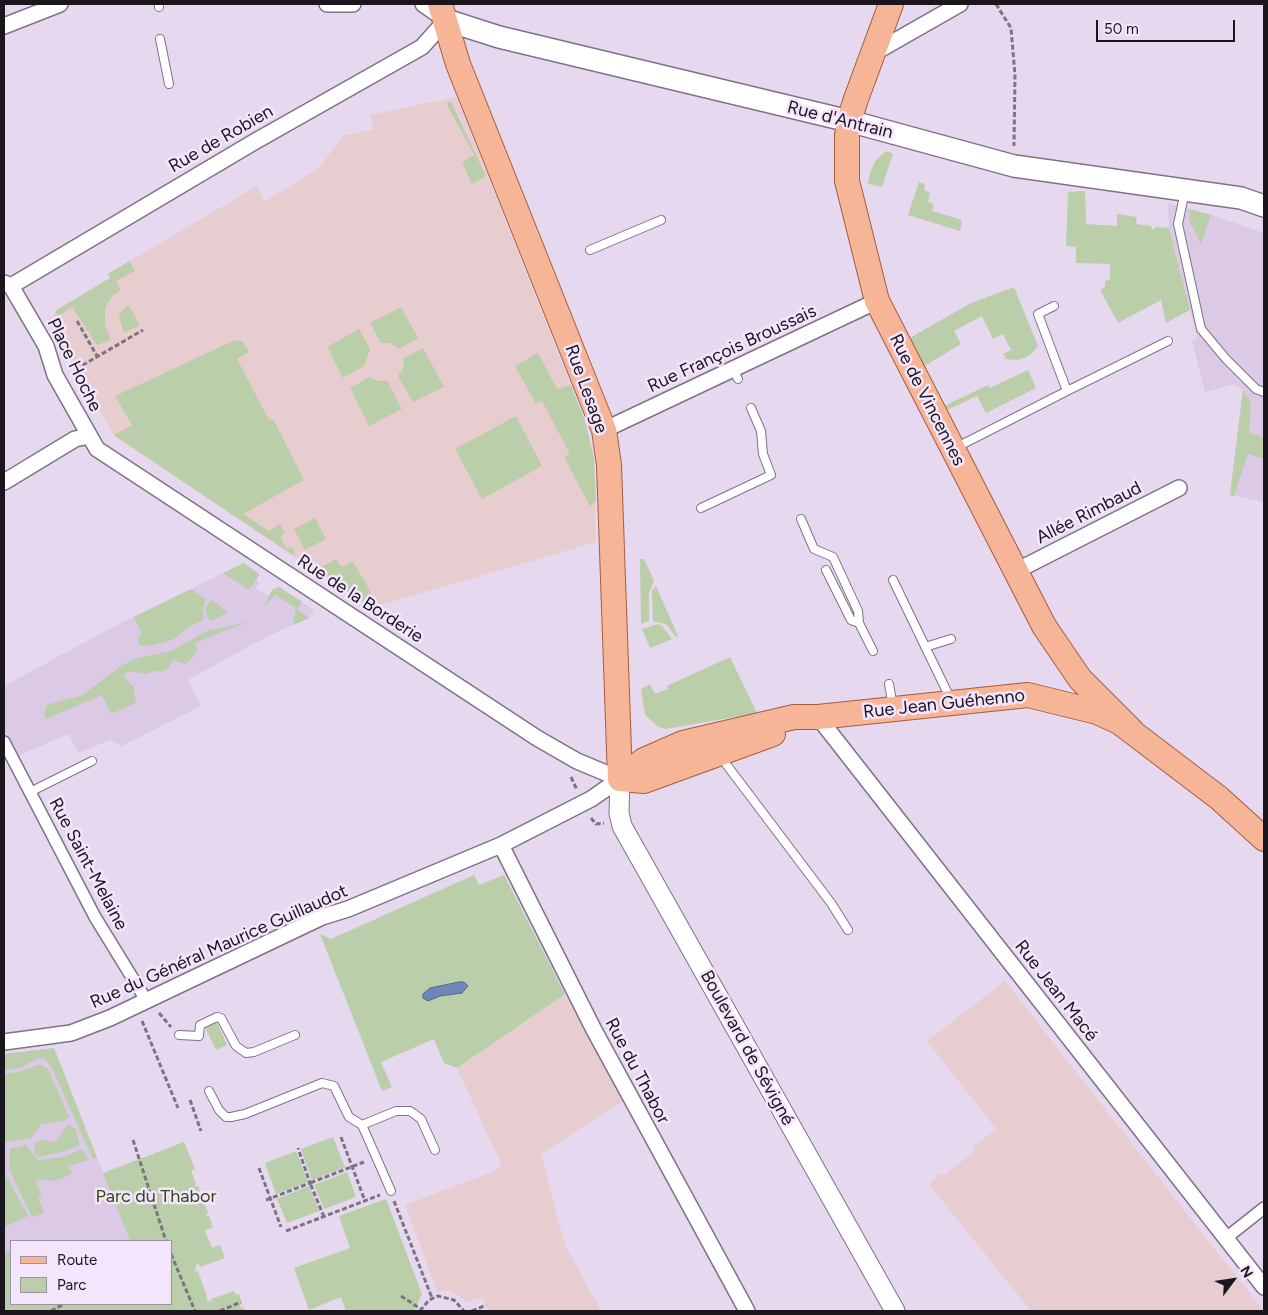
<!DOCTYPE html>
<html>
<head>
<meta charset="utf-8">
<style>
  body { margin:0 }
  #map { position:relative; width:1268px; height:1315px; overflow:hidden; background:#e6d8ef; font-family:Figtree,sans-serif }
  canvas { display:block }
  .frame { position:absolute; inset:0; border:5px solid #1b161e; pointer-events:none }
  .legend { position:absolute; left:10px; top:1240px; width:162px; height:65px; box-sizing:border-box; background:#f4e5fc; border:1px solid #9d92a3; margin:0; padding:6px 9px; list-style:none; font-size:15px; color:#1b161e }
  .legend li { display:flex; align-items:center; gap:10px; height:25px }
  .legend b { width:25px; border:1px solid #9d92a3 }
  .north { position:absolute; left:1208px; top:1255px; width:50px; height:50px; -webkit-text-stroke:4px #f4e5fc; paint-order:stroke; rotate:59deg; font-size:14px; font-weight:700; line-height:20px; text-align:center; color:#1b161e }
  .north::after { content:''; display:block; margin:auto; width:18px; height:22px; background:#1b161e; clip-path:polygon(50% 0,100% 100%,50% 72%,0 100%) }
  .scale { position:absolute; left:1096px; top:20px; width:139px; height:22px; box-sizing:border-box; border:2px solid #1b161e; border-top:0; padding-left:6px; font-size:15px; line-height:18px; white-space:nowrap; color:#1b161e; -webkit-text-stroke:4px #f4e5fc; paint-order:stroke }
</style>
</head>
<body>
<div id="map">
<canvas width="1268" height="1315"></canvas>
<div class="frame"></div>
<ul class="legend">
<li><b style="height:6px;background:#f6b597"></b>Route</li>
<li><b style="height:14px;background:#bacea9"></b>Parc</li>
</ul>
<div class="north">N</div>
<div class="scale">50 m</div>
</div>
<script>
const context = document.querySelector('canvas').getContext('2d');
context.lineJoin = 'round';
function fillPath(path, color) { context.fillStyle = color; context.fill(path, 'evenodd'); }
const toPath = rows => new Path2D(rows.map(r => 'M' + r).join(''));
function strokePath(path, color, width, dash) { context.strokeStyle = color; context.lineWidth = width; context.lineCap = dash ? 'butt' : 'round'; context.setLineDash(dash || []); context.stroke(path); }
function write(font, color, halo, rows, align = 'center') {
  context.font = font + ' Figtree,sans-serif'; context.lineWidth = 5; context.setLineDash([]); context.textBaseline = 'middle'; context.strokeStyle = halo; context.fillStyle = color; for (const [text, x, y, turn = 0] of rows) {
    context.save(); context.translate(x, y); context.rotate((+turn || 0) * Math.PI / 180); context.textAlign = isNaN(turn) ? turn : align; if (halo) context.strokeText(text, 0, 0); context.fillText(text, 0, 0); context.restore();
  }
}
const built = toPath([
  [1168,203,1211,215,1264,233,1264,502,1230,495,1243,390,1235,384,1205,392,1192,341,1197,337,1169,228],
  [244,563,259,573,257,580,259,582,256,588,268,596,274,588,281,588,314,610,309,618,266,637,188,680,201,706,122,746,110,740,78,753,68,734,18,756,4,728,4,686,113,627],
  [54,1048,130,1241,11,1241,11,1304,4,1311,4,1054]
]);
const education = toPath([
  [456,97,585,421,594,458,596,542,371,608,115,437,47,319,54,317,55,311,110,278,108,274,257,186,264,202,319,168,343,136,373,129,370,115],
  [1005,981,1205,1237,1264,1311,1031,1311,929,1184,941,1173,944,1175,974,1152,972,1148,996,1129,927,1041],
  [565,994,625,1100,541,1154,565,1245,601,1311,488,1311,483,1297,467,1302,451,1291,437,1291,405,1205,492,1172,502,1166,457,1068]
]);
const green = toPath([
  [451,102,485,174,485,177,472,184,462,162,474,155,446,103],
  [886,151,893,154,882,187,868,184,870,172,876,160],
  [919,182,925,184,924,190,930,193,928,202,934,204,932,211,962,220,960,231,908,215],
  [1085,191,1086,224,1117,226,1117,214,1137,217,1136,224,1151,226,1152,230,1156,227,1169,228,1190,310,1166,323,1161,300,1118,323,1100,290,1105,287,1105,281,1110,280,1110,264,1076,263,1076,247,1066,246,1068,192],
  [1189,209,1211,215,1201,244,1190,222],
  [131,260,130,262,135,271,116,281,121,290,113,295,105,308,105,326,111,340,97,345,72,307,58,316,55,311,110,278,108,274],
  [1014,287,1038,346,1033,352,1027,357,1017,360,1006,359,1003,354,1011,350,1003,334,993,339,982,316,954,331,961,344,923,367,908,339,971,303],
  [129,305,140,325,124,333,119,318,122,310],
  [401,307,418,338,399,349,390,343,381,343,370,323],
  [359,329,370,349,364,366,343,378,327,347],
  [235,340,242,341,249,352,237,359,269,420,273,419,304,480,243,514,269,531,280,524,285,533,280,536,287,549,292,547,295,552,293,555,114,435,132,425,115,396],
  [423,348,444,387,413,402,398,376,403,368,404,358],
  [538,353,557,389,571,385,585,421,594,458,596,501,590,506,564,457,570,454,542,401,536,404,515,366],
  [1028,370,1036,388,986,413,977,396,945,411,942,407,988,385,990,388],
  [370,377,378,381,388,381,402,409,369,426,350,388],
  [1243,390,1251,403,1249,432,1264,438,1264,459,1248,454,1234,496,1230,495],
  [516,416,542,466,482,499,455,449],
  [315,518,326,539,305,550,294,529],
  [336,559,341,567,353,561,378,606,371,608,316,570],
  [640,559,644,559,654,581,649,593,649,621,641,624],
  [244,563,259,575,249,590,223,573],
  [656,586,678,636,676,637,666,624,653,621,652,591],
  [279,587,302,602,297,610,309,618,293,625,296,608,276,595,264,606,272,590],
  [191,589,206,600,203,608,204,620,189,627,172,640,149,646,139,645,138,637,142,634,134,617],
  [212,600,228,612,211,621,208,619,205,608],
  [247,622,195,643,197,652,186,664,173,660,168,668,161,672,153,671,147,674,128,671,123,677,133,686,136,703,111,714,102,695,46,719,44,714,47,705,83,695,122,665,138,658,171,651,207,631],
  [658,624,662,626,672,639,650,648,642,629],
  [730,657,757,713,666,729,658,727,645,715,641,689,650,684,655,694,668,689,667,686],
  [474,875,479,885,504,875,565,994,457,1068,444,1063,434,1039,381,1062,392,1087,382,1091,320,934,331,939],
  [217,1022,227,1045,216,1050,205,1027],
  [54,1048,64,1073,97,1158,93,1159,52,1068,45,1059,39,1058,20,1068,4,1071,4,1054],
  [37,1065,42,1065,48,1069,69,1117,64,1121,41,1124,31,1138,4,1143,4,1074,23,1071],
  [68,1125,75,1128,80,1145,62,1152,40,1157,34,1153,35,1143,42,1140,55,1142],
  [333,1137,345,1167,312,1180,301,1149],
  [184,1142,195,1169,191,1171,196,1184,194,1187,198,1186,202,1198,200,1202,203,1201,208,1213,206,1216,209,1216,213,1227,205,1231,212,1248,220,1245,225,1258,200,1267,199,1264,196,1265,195,1272,198,1271,207,1297,206,1300,212,1302,211,1299,234,1291,236,1295,239,1294,242,1304,240,1305,240,1308,243,1307,245,1311,4,1311,4,1253,10,1250,11,1304,171,1304,171,1241,130,1241,103,1173],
  [26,1145,38,1160,63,1157,80,1150,83,1150,89,1160,68,1166,72,1174,54,1181,44,1179,36,1182,42,1196,38,1198,44,1213,32,1217,9,1169,10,1149],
  [296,1151,308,1182,276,1194,265,1163],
  [347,1172,356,1197,324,1209,314,1185],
  [7,1177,28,1216,4,1227,4,1178],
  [309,1186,319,1211,287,1223,277,1199],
  [386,1199,422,1294,414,1311,346,1311,341,1297,309,1310,294,1268,350,1248,339,1216]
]);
const water = toPath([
  [459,982,464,982,468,986,462,993,440,996,428,1001,423,998,423,994,430,988,459,982]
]);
const path = toPath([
  [996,4,1011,28,1015,75,1014,146],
  [77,321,97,356],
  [76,369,143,330],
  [571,777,577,790],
  [591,818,596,824,604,823],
  [159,1013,171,1027],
  [142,1021,178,1108],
  [190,1100,201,1131],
  [341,1137,365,1201],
  [133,1140,166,1241],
  [259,1168,281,1227],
  [266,1200,310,1183,298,1148],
  [394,1201,432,1298],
  [324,1217,310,1183,364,1162],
  [286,1231,380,1195],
  [171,1254,195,1311],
  [401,1296,421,1309],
  [51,1311,64,1304],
  [220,1311,241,1302],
  [420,1311,429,1300,438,1296,454,1300,464,1311],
  [472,1311,486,1305]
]);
const service = toPath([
  [159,4,159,7],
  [160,39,169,84],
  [1185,191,1178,224,1201,329,1226,359,1256,389,1264,392],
  [590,250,661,220],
  [1054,306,1038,314,1067,391,1168,341],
  [733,369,738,379],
  [955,448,1067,391],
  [701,508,771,475,763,454,761,431,751,408],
  [801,519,814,549,833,557,858,611,859,623,873,651],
  [826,570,851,620,859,623],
  [893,580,951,700],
  [925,647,951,639],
  [889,684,893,707],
  [723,755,726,764,831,903,848,930],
  [30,792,92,761],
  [179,1035,199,1036,200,1025,217,1017,221,1018,236,1046,246,1053,254,1052,295,1035],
  [209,1091,219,1110,226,1117,231,1117,245,1114,322,1083,334,1086,349,1117,362,1125,391,1191],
  [362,1125,396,1111,410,1111,421,1119,435,1150]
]);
const pedestrian = toPath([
  [4,742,95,917,146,1000],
  [1226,1238,1264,1208]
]);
const minor = toPath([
  [327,4,353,4],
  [4,26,60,4],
  [874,53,960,4],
  [4,283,11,286,46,346,55,375,97,449,537,738,577,761,620,779],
  [11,286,254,142,422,47,446,20,423,4],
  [604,430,877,301],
  [4,482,75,439,89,436],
  [1016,571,1179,488],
  [818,717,1264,1287],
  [501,845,594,1030,747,1311],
  [4,1042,71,1033,110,1018,322,917,348,909,501,845,591,799,620,779]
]);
const tertiary = toPath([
  [620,779,619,813,622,826,895,1311]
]);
const secondary = toPath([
  [446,20,499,37,849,121,1014,166,1241,198,1264,206]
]);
const primary = toPath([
  [440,4,458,64,604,430,609,465,620,779],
  [891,4,856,99,849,121,847,136,847,181,877,301,1044,626,1080,679,1132,731],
  [620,779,644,760,683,743,794,717,818,717,1028,695,1097,712,1119,722,1219,798,1264,839],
  [620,779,644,781,773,734]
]);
const streetNames = [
  ["Rue d'Antrain",840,120,14],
  ["Rue de Robien",221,139,-30],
  ["Rue François Broussais",732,349,-25],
  ["Place Hoche",74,365,64],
  ["Rue Lesage",586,389,70],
  ["Rue de Vincennes",927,400,63],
  ["Allée Rimbaud",1089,513,-27],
  ["Rue de la Borderie",360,599,33],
  ["Rue Jean Guéhenno",944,704,-6],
  ["Rue Saint-Melaine",88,864,62],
  ["Rue du Général Maurice Guillaudot",219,947,-24],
  ["Rue Jean Macé",1056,991,52],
  ["Boulevard de Sévigné",747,1048,61],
  ["Rue du Thabor",637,1071,62]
];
const parkNames = [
  ["Parc du Thabor",156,1197]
];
fillPath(built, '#dbc9e6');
fillPath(education, '#e8cdd0');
fillPath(green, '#bacea9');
fillPath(water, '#6d88b8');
strokePath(water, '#54668a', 1);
strokePath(service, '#7f7287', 10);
strokePath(pedestrian, '#7f7287', 14);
strokePath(minor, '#7f7287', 18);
strokePath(tertiary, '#7f7287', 21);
strokePath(secondary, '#7f7287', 24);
strokePath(primary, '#a55d3f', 26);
strokePath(path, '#7d7483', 3, [5, 2.5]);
strokePath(service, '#fff', 8);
strokePath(pedestrian, '#fff', 11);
strokePath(minor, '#fff', 15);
strokePath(tertiary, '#fff', 19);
strokePath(secondary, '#fff', 21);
strokePath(primary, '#f6b597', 24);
write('18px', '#1b161e', '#f4e5fc', streetNames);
write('18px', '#2f4a12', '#f4e5fc', parkNames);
</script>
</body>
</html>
